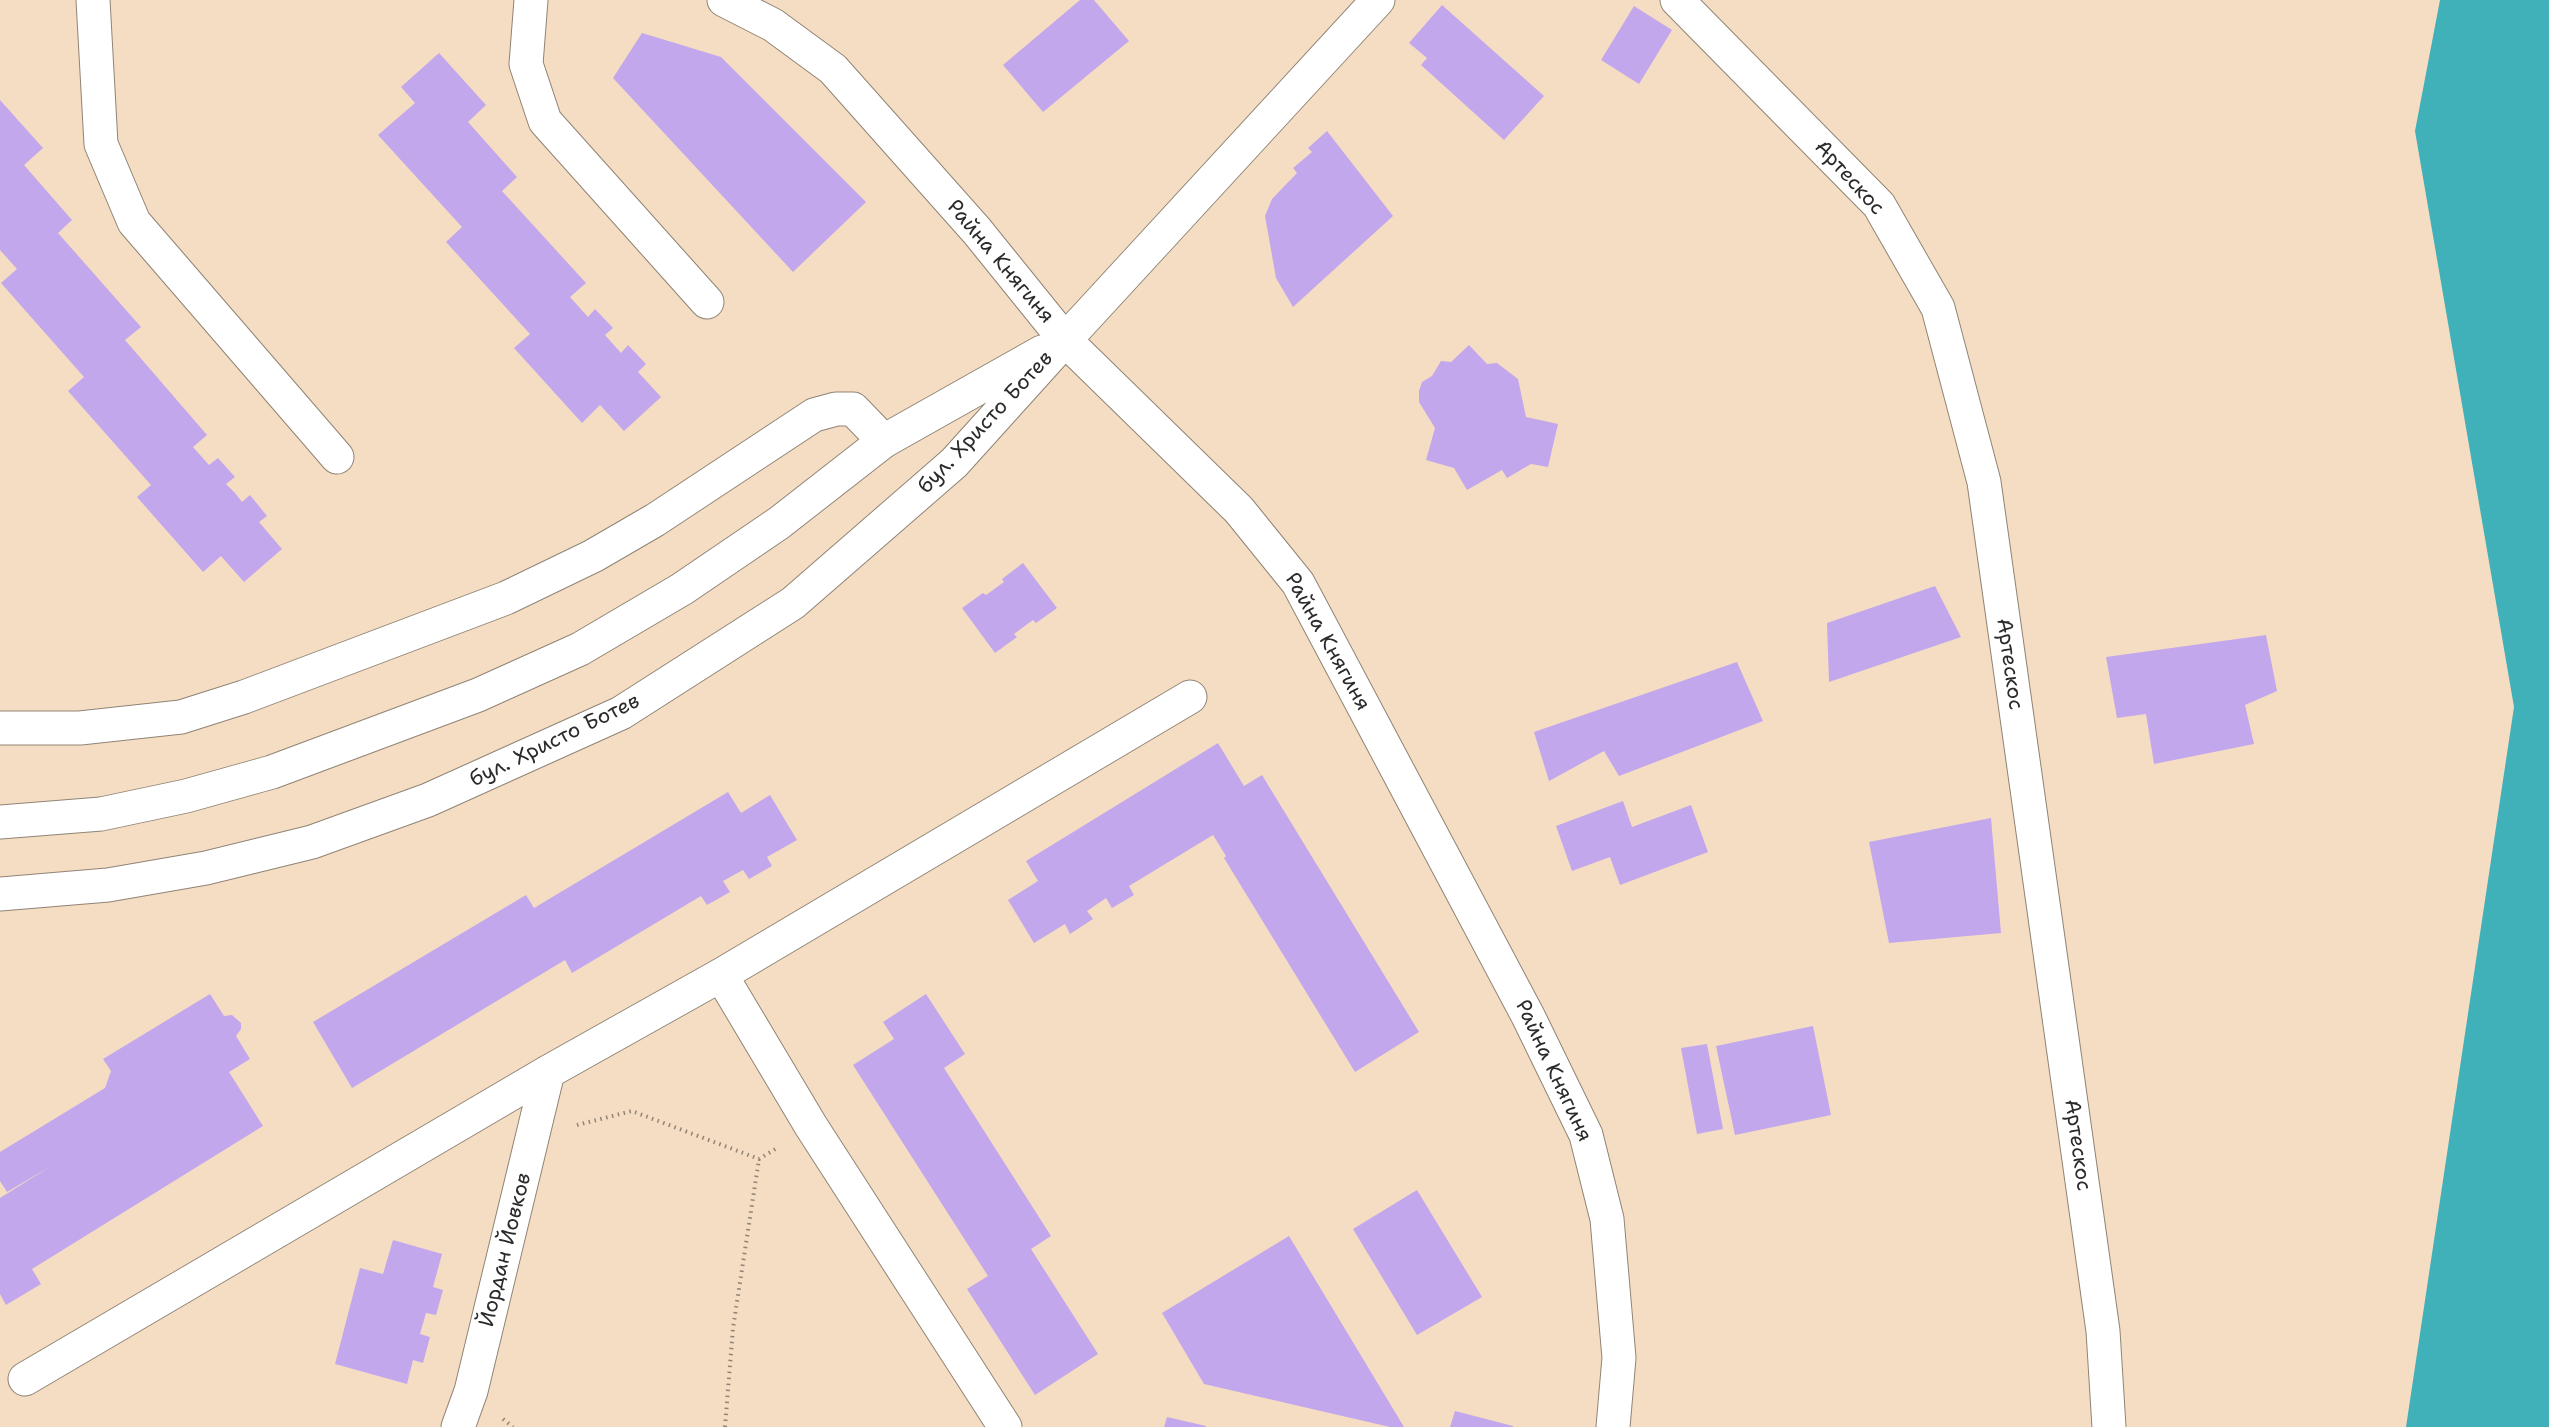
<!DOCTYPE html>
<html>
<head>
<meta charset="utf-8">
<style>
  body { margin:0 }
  canvas { display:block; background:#f4ddc2 }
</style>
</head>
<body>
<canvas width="2549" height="1427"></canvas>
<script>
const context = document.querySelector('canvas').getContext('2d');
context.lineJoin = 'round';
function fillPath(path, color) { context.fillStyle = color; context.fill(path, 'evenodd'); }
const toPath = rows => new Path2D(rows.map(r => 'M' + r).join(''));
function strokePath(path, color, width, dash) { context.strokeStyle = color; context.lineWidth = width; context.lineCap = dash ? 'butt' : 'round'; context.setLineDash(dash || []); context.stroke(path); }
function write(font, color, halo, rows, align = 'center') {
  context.font = font + ' "Shantell Sans",sans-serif'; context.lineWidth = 4.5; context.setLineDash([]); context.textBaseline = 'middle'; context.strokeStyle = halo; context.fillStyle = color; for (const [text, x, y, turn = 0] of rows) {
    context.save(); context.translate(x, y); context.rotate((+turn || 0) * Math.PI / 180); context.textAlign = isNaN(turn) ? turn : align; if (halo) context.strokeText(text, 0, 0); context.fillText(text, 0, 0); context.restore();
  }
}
const water = toPath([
  [2440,0,2549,0,2549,1427,2406,1427,2514,707,2415,131]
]);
const building = toPath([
  [1080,0,1094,0,1129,41,1043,112,1003,65],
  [1442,5,1544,96,1504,140,1421,65,1427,58,1409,43],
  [1634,6,1672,30,1639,84,1601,60],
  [642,33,721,57,866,202,793,272,613,78],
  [439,53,486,105,468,122,517,177,502,191,586,283,570,297,588,317,595,309,613,328,605,335,621,353,628,345,646,364,638,372,661,397,624,431,600,405,582,423,514,348,530,334,446,242,462,227,378,135,415,103,401,87],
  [0,100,43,148,24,165,72,220,58,233,141,327,125,340,207,435,193,447,209,465,218,458,235,477,226,484,235,493,242,502,250,495,267,516,259,522,282,549,244,582,221,556,203,572,137,497,151,485,68,391,84,377,1,283,17,269,0,250],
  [1327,131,1393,216,1293,307,1276,278,1265,216,1272,199,1297,173,1293,168,1312,152,1308,148],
  [1469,345,1487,364,1497,363,1518,379,1526,417,1558,424,1548,467,1531,464,1507,478,1502,470,1467,490,1454,468,1426,460,1435,428,1419,402,1419,391,1422,382,1432,376,1441,361,1451,362],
  [1023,563,1057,608,1036,623,1033,620,1014,634,1017,637,995,653,962,608,983,593,986,595,1004,582,1002,579],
  [1935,586,1961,637,1829,682,1827,623],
  [2266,635,2277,691,2245,705,2254,744,2154,764,2146,714,2117,718,2106,657],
  [1737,662,1763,721,1619,776,1604,751,1549,781,1534,732],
  [1218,743,1244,786,1262,775,1419,1032,1355,1072,1224,858,1226,856,1213,835,1129,886,1134,895,1112,908,1106,898,1087,911,1093,919,1070,934,1065,924,1034,943,1008,900,1038,881,1026,861],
  [728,792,741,813,770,795,797,840,767,857,772,866,749,879,743,870,723,881,730,892,707,905,701,896,572,973,565,960,352,1088,313,1022,526,895,534,908],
  [1623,801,1632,827,1691,805,1708,852,1620,885,1610,857,1572,871,1556,826],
  [1991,818,2001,933,1889,943,1869,842],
  [210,994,224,1016,232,1015,241,1023,241,1029,236,1036,250,1059,229,1072,263,1126,32,1269,41,1284,6,1305,0,1294,0,1198,51,1166,7,1192,0,1181,0,1152,105,1088,111,1071,103,1059],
  [926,994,965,1054,944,1068,1051,1236,1031,1249,1098,1354,1035,1395,967,1289,988,1276,853,1065,894,1039,883,1022],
  [1813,1026,1831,1115,1735,1135,1716,1046],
  [1707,1044,1723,1129,1697,1134,1681,1048],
  [1417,1190,1482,1297,1417,1335,1353,1229],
  [1289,1236,1404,1427,1390,1427,1204,1384,1162,1313],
  [393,1240,442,1254,433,1287,443,1290,436,1315,426,1313,420,1334,430,1337,423,1363,413,1360,407,1384,335,1364,360,1268,383,1274],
  [1455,1411,1513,1426,1513,1427,1450,1427],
  [1167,1417,1206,1426,1206,1427,1164,1427]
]);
const path = toPath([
  [577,1125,632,1111,759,1159,777,1148],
  [503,1419,513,1427],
  [725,1427,733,1328,759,1159]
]);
const minor = toPath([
  [93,0,101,144,134,222,337,457],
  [531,0,526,64,545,121,707,302],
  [724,0,773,25,833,69,977,231,1065,340,1239,510,1298,583,1528,1016,1586,1135,1607,1219,1619,1358,1613,1427],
  [1677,0,1879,205,1938,308,1984,482,2103,1331,2109,1427],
  [1065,340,1378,0],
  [0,728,80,728,181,717,244,697,506,598,593,556,655,520,814,415,836,409,853,409,884,441],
  [721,975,811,1126,1005,1427],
  [25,1379,548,1072,721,975,1190,697],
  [458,1427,471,1391,548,1072]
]);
const major = toPath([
  [0,822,101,814,186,796,272,772,478,695,580,649,682,589,779,523,884,441,1042,352],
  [0,894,108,885,206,868,312,842,428,800,621,713,793,603,954,463,1065,340]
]);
const streetNames = [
  ["Артескос",1849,178,48],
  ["Райна Княгиня",1000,262,50],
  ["бул. Христо Ботев",986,423,-47],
  ["Райна Княгиня",1327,642,61],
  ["Артескос",2009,664,82],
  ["бул. Христо Ботев",555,741,-26],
  ["Райна Княгиня",1553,1071,65],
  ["Артескос",2077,1145,82],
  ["Йордан Йовков",506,1250,-76]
];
fillPath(water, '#40b0b9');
fillPath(building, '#c3a7ed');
strokePath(minor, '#908476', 35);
strokePath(major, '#908476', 35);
strokePath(path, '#908476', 4, [1.5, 4.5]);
strokePath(minor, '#fff', 33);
strokePath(major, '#fff', 33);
write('21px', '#2b2b2b', '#fff', streetNames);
</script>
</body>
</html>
